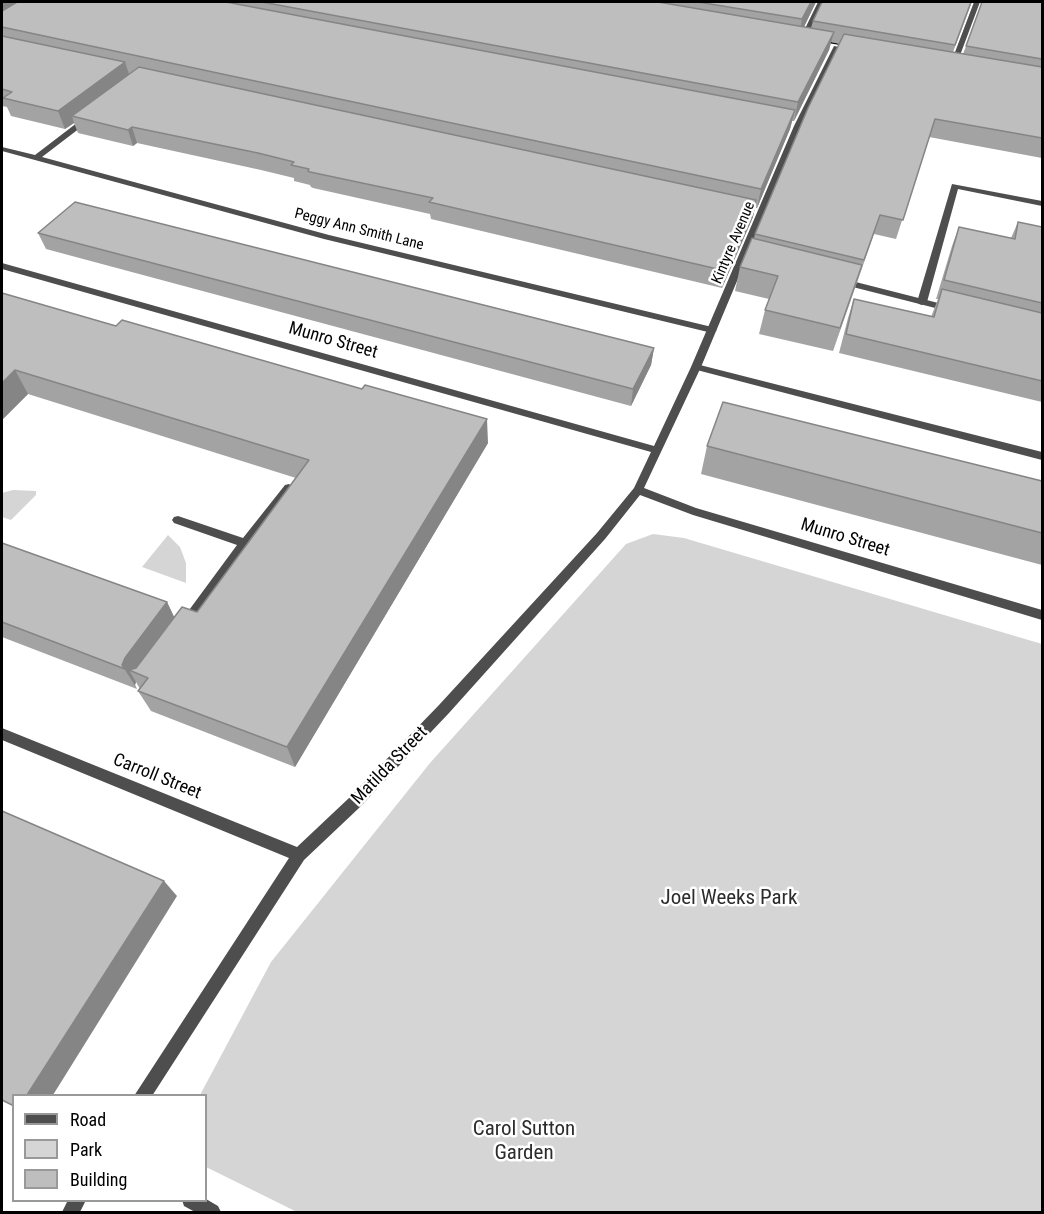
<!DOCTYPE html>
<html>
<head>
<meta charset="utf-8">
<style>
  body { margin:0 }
  #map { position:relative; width:1044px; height:1214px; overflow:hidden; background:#fff; font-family:"Roboto Condensed",sans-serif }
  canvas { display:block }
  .frame { position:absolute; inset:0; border:3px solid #000; pointer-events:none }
  .legend { position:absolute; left:12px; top:1094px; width:195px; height:108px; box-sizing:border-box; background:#fff; border:2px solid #999; margin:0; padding:8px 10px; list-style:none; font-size:18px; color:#000 }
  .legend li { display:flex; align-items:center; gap:12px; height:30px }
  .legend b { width:30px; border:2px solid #999 }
</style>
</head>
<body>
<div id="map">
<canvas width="1044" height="1214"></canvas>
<div class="frame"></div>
<ul class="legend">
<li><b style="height:8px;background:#4e4e4e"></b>Road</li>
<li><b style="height:16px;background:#d5d5d5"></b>Park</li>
<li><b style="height:16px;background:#bebebe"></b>Building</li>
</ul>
</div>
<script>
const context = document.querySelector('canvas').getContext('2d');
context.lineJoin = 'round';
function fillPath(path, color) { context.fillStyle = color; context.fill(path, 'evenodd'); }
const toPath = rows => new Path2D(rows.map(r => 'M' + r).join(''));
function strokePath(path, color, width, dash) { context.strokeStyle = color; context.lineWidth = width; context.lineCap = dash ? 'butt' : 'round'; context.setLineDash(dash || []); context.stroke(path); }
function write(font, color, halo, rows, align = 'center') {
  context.font = font + ' "Roboto Condensed",sans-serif'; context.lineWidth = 5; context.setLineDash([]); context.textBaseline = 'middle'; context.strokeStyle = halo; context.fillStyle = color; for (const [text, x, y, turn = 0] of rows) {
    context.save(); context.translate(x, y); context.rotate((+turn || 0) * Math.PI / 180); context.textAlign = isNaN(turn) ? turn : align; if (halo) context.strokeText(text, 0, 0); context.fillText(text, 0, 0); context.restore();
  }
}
const green = toPath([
  [13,490,36,491,36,495,11,520,2,517,2,493],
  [653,534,684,538,1042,644,1042,1212,297,1212,206,1167,206,1096,200,1095,271,962,430,763,626,544],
  [168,535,180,547,186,563,186,583,142,567]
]);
const service = toPath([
  [974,2,980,2,956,66,949,68,974,2],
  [86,116,93,118,42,157,329,235,712,327,717,330,712,333,324,239,2,151,2,147,35,155,86,116],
  [952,184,1042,201,1042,206,958,189,927,302,922,305,919,304,917,302,952,184],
  [696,364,1042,452,1042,460,693,369,691,367,696,364],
  [289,484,294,488,293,491,249,546,189,629,181,629,179,625,181,621,237,545,174,523,172,520,174,517,178,516,243,538,285,485,289,484],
  [206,1199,218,1206,221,1212,195,1212,184,1206,182,1200,206,1200,206,1199]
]);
const minor = toPath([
  [818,2,824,2,805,41,800,42,799,41,818,2],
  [834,46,839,47,802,126,701,367,644,488,696,508,1042,610,1042,620,693,515,640,495,605,539,449,713,359,808,304,860,152,1096,134,1096,289,858,2,740,2,728,297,847,349,798,439,705,597,533,634,488,651,452,2,269,2,263,654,446,691,367,794,126,834,46],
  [840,278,954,307,956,309,951,312,837,283,835,281,840,278],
  [68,1200,86,1200,80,1212,62,1212,68,1200]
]);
const tram = toPath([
  [815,40,856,47]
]);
const wall = toPath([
  [2,2,816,2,804,27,811,28,813,21,822,2,972,2,953,52,963,54,982,3,981,2,1042,2,1042,158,929,137,896,239,874,234,833,351,759,334,765,310,769,299,735,291,740,267,754,238,755,234,839,44,831,42,829,50,794,121,792,121,790,129,757,208,755,208,753,217,722,288,431,219,430,214,313,188,311,187,310,185,294,181,294,178,261,170,137,143,133,146,78,133,74,123,65,129,11,116,7,107,2,106],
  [1018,222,1042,227,1042,402,839,353,848,318,854,299,931,317,938,299,936,299,952,246,959,227,1011,238],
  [38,233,654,348,651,365,631,406,46,249],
  [2,293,488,443,295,767,151,711,138,691,140,689,136,682,135,685,137,689,2,637,2,543,167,602,174,617,197,612,296,478,28,394,2,420],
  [707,446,1042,481,1042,565,701,474]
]);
const shadedWall = toPath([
  [2,2,37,2,2,24],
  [811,2,816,2,799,37,802,19],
  [834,32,829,50,794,121,798,102],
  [125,62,131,80,72,116,74,123,65,129,58,111],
  [795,110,790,129,757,208,761,189],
  [132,127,137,143,133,146,128,130],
  [756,200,753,217,722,288,726,271],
  [654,348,651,365,631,406,633,389],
  [15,370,28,394,2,420,2,383],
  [487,419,488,443,295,767,287,747],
  [167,602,177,623,140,674,129,670,136,682,135,685,137,689,122,665,125,658],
  [164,881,177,896,53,1095,27,1095]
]);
const building = toPath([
  [17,2,226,2,795,110,761,189,2,27,2,11,17,2],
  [262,2,658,2,834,32,798,102,262,2],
  [698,2,811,2,802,19,698,2],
  [822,2,971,2,955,45,813,21,822,2],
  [982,2,1042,2,1042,59,966,46,982,2],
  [844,34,1042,67,1042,138,935,119,903,220,880,215,864,260,755,234,808,108,844,34],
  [2,36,125,62,58,111,3,98,12,92,2,89,2,36],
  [139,67,756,200,726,271,429,202,433,198,310,172,308,171,309,169,291,165,294,162,258,153,132,127,128,130,72,116,139,67],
  [75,202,654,348,633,389,38,233,75,202],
  [1018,222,1042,227,1042,303,944,280,959,227,1015,239,1018,222],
  [752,238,862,265,840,328,765,310,778,276,740,267,752,238],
  [942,289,1042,313,1042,381,846,334,854,299,934,317,942,289],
  [2,293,116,326,122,320,362,389,365,385,487,419,287,747,138,691,148,678,129,670,136,668,182,607,197,612,309,460,15,370,2,383,2,293],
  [723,402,1042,481,1042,533,707,446,723,402],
  [2,543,167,602,125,658,122,665,125,669,2,622,2,543],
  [2,811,164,881,27,1095,14,1095,14,1106,2,1100,2,811]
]);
const farStreetnames = [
  ["Peggy Ann Smith Lane",359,230,14],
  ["Kintyre Avenue",734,243,-67]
];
const streetNames = [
  ["Munro Street",333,341,16],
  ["Munro Street",845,538,17],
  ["Matilda Street",390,766,-46],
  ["Carroll Street",157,777,22]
];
const nearParknames = [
  ["Joel Weeks Park",729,899],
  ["Carol Sutton",524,1130],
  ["Garden",524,1154]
];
fillPath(green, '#d5d5d5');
fillPath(service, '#4e4e4e');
fillPath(minor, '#4e4e4e');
strokePath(tram, '#000', 1.5);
fillPath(wall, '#a3a3a3');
fillPath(shadedWall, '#858585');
fillPath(building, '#bebebe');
strokePath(building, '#858585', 1.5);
write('15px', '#000', '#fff', farStreetnames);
write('18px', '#000', '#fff', streetNames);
write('21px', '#2c2c2c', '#fff', nearParknames);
</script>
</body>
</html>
